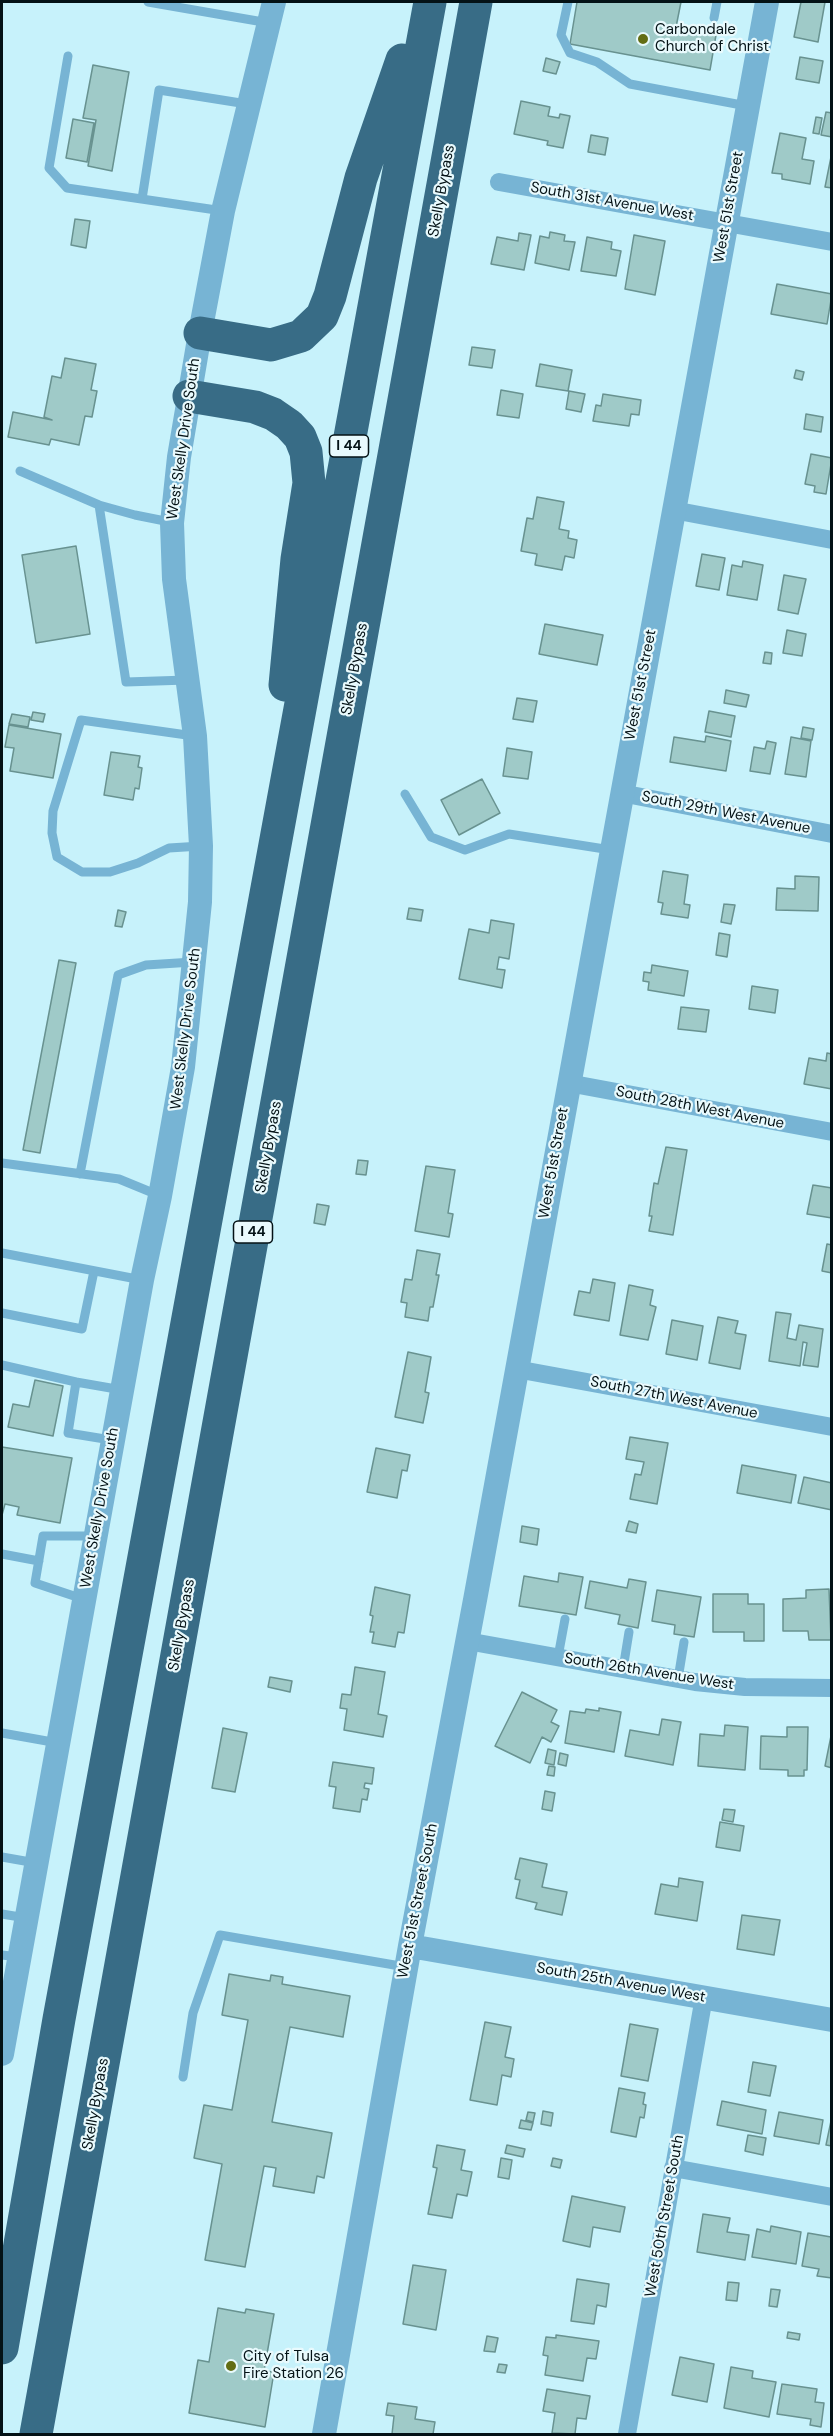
<!DOCTYPE html>
<html>
<head>
<meta charset="utf-8">
<style>
  body { margin:0 }
  #map { position:relative; width:833px; height:2436px; overflow:hidden; background:#c7f2fb; font-family:"DM Sans",sans-serif }
  canvas { display:block }
  .frame { position:absolute; inset:0; border:3px solid #041216; pointer-events:none }
</style>
</head>
<body>
<div id="map">
<canvas width="833" height="2436"></canvas>
<div class="frame"></div>
</div>
<script>
const context = document.querySelector('canvas').getContext('2d');
context.lineJoin = 'round';
function fillPath(path, color) { context.fillStyle = color; context.fill(path, 'evenodd'); }
const toPath = rows => new Path2D(rows.map(r => 'M' + r).join(''));
function strokePath(path, color, width, dash) { context.strokeStyle = color; context.lineWidth = width; context.lineCap = dash ? 'butt' : 'round'; context.setLineDash(dash || []); context.stroke(path); }
function write(font, color, halo, rows, align = 'center') {
  context.font = font + ' "DM Sans",sans-serif'; context.lineWidth = 4.5; context.setLineDash([]); context.textBaseline = 'middle'; context.strokeStyle = halo; context.fillStyle = color; for (const [text, x, y, turn = 0] of rows) {
    context.save(); context.translate(x, y); context.rotate((+turn || 0) * Math.PI / 180); context.textAlign = isNaN(turn) ? turn : align; if (halo) context.strokeText(text, 0, 0); context.fillText(text, 0, 0); context.restore();
  }
}
const building = toPath([
  [577,2,681,2,676,27,716,35,710,70,570,44,577,2],
  [801,2,825,2,818,42,794,37,801,2],
  [800,57,823,61,819,83,796,79,800,57],
  [546,58,560,62,556,74,543,71,546,58],
  [93,65,129,72,112,171,88,166,96,120,83,118,93,65],
  [521,101,550,107,548,116,559,118,560,114,570,116,563,148,547,145,548,141,514,134,521,101],
  [826,112,832,113,832,137,821,135,826,112],
  [816,117,822,118,819,134,813,133,816,117],
  [73,119,94,123,87,162,66,158,73,119],
  [780,133,806,138,802,159,814,161,810,184,782,179,782,174,772,173,780,133],
  [591,135,608,138,605,155,588,152,591,135],
  [832,152,832,188,825,187,832,152],
  [75,219,90,221,86,248,71,245,75,219],
  [550,232,565,235,564,241,575,242,569,270,535,263,540,236,549,238,550,232],
  [519,233,531,235,524,270,491,264,497,237,518,241,519,233],
  [634,235,665,241,655,295,625,289,634,235],
  [587,237,612,242,611,249,621,251,616,276,581,271,587,237],
  [777,284,832,294,827,324,771,314,777,284],
  [472,347,495,350,492,368,469,365,472,347],
  [65,358,96,364,91,390,97,391,92,417,85,416,79,445,51,439,49,445,8,437,13,412,52,420,44,417,52,376,61,378,65,358],
  [540,364,572,370,568,391,536,386,540,364],
  [796,370,804,372,802,380,794,378,796,370],
  [501,390,523,394,519,418,497,415,501,390],
  [569,391,585,394,581,412,566,409,569,391],
  [603,394,641,400,639,415,631,414,629,426,593,421,596,405,601,406,603,394],
  [806,414,823,417,821,432,804,429,806,414],
  [811,454,832,458,826,494,814,492,815,486,805,484,811,454],
  [537,497,564,502,559,529,569,531,568,538,577,540,574,558,565,556,562,570,535,565,537,554,521,551,527,518,533,519,537,497],
  [76,546,90,634,36,643,22,555,76,546],
  [702,554,725,558,719,590,696,586,702,554],
  [743,561,763,565,757,600,727,595,732,565,742,567,743,561],
  [784,575,806,579,798,614,778,610,784,575],
  [545,624,603,635,597,665,539,654,545,624],
  [787,630,806,634,802,656,783,653,787,630],
  [765,652,772,653,771,664,763,663,765,652],
  [726,690,749,695,746,707,724,703,726,690],
  [517,698,537,701,533,722,513,719,517,698],
  [709,711,735,716,731,737,705,732,709,711],
  [33,712,45,714,43,722,31,720,33,712],
  [12,714,30,717,28,727,9,724,12,714],
  [9,725,61,734,53,778,10,771,14,748,5,747,9,725],
  [803,727,814,729,812,740,801,738,803,727],
  [706,736,731,741,726,771,670,762,674,737,705,742,706,736],
  [791,737,811,741,806,777,785,774,791,737],
  [767,741,776,743,770,774,750,771,754,747,765,749,767,741],
  [507,748,532,752,528,779,503,776,507,748],
  [111,752,140,756,138,767,142,768,139,789,135,788,133,800,104,795,111,752],
  [482,779,500,813,459,835,441,800,482,779],
  [663,871,688,875,684,904,690,905,688,918,661,914,663,903,658,902,663,871],
  [795,876,819,877,818,911,776,910,777,888,795,889,795,876],
  [724,904,735,905,731,924,721,922,724,904],
  [409,908,423,910,421,921,407,919,409,908],
  [118,910,126,912,122,927,115,926,118,910],
  [491,920,514,924,509,959,499,957,497,969,505,970,502,988,459,979,469,929,489,933,491,920],
  [719,933,730,935,727,957,716,955,719,933],
  [59,960,76,963,40,1153,23,1150,59,960],
  [652,965,688,971,684,996,648,990,649,982,643,981,644,972,651,973,652,965],
  [752,986,778,990,775,1013,749,1009,752,986],
  [681,1007,709,1010,706,1032,678,1029,681,1007],
  [827,1053,832,1054,832,1089,804,1084,809,1058,826,1061,827,1053],
  [666,1147,687,1150,673,1235,649,1231,652,1216,649,1216,654,1183,658,1184,666,1147],
  [358,1160,368,1161,366,1175,356,1174,358,1160],
  [426,1166,455,1170,448,1213,453,1214,449,1237,415,1231,426,1166],
  [813,1185,832,1188,832,1218,807,1214,813,1185],
  [317,1204,329,1206,325,1225,314,1223,317,1204],
  [827,1244,832,1245,832,1273,822,1271,827,1244],
  [417,1250,440,1254,436,1275,439,1275,433,1307,430,1307,428,1321,405,1317,407,1303,401,1302,405,1279,412,1280,417,1250],
  [593,1279,615,1283,609,1321,574,1315,579,1291,590,1293,593,1279],
  [629,1285,653,1290,650,1305,656,1307,648,1340,620,1335,629,1285],
  [776,1312,791,1314,787,1338,796,1340,799,1325,823,1329,818,1367,803,1365,807,1343,803,1342,800,1366,769,1361,776,1312],
  [718,1317,738,1321,735,1333,746,1335,740,1369,709,1363,718,1317],
  [672,1320,703,1326,697,1360,666,1354,672,1320],
  [408,1352,431,1357,425,1392,429,1393,423,1423,395,1417,408,1352],
  [35,1380,63,1386,53,1436,8,1427,13,1404,29,1407,35,1380],
  [630,1437,668,1443,657,1504,630,1499,635,1474,641,1475,644,1462,626,1459,630,1437],
  [2,1447,72,1458,60,1523,17,1515,19,1507,5,1504,2,1515,2,1447],
  [376,1448,410,1455,407,1471,402,1470,397,1498,367,1492,376,1448],
  [742,1465,796,1475,791,1503,737,1493,742,1465],
  [804,1477,832,1483,832,1510,798,1503,804,1477],
  [629,1521,638,1524,636,1533,626,1531,629,1521],
  [522,1526,539,1529,537,1545,520,1542,522,1526],
  [559,1573,583,1577,576,1615,519,1606,524,1576,558,1582,559,1573],
  [629,1579,646,1582,638,1628,618,1624,620,1615,585,1608,590,1581,627,1588,629,1579],
  [375,1587,410,1595,404,1633,398,1632,395,1647,372,1643,374,1632,370,1632,373,1616,370,1615,375,1587],
  [829,1589,831,1640,809,1640,808,1631,783,1631,783,1599,806,1598,806,1590,829,1589],
  [657,1590,701,1597,694,1637,674,1634,675,1625,652,1621,657,1590],
  [713,1594,748,1594,748,1604,764,1604,764,1641,744,1641,744,1632,713,1632,713,1594],
  [355,1667,385,1672,378,1714,387,1716,383,1737,344,1730,347,1709,340,1708,342,1694,351,1695,355,1667],
  [270,1677,292,1681,290,1692,268,1687,270,1677],
  [522,1692,557,1710,551,1722,559,1726,551,1742,542,1737,530,1763,495,1746,522,1692],
  [599,1708,621,1712,614,1752,565,1743,570,1711,585,1713,586,1709,599,1711,599,1708],
  [662,1719,681,1722,673,1765,625,1756,630,1730,659,1735,662,1719],
  [725,1725,748,1727,745,1770,698,1766,700,1734,724,1736,725,1725],
  [787,1727,808,1727,807,1770,804,1770,804,1776,788,1776,788,1770,760,1769,761,1736,787,1737,787,1727],
  [223,1728,247,1733,235,1792,212,1788,223,1728],
  [831,1736,832,1736,832,1768,825,1766,831,1736],
  [548,1749,556,1751,554,1765,545,1763,548,1749],
  [560,1753,568,1755,566,1766,558,1764,560,1753],
  [333,1762,374,1768,372,1784,365,1783,364,1788,369,1789,367,1800,362,1799,360,1812,333,1808,336,1787,329,1786,333,1762],
  [549,1766,555,1767,554,1776,547,1775,549,1766],
  [545,1791,555,1793,552,1811,542,1809,545,1791],
  [724,1809,735,1810,733,1822,722,1820,724,1809],
  [720,1822,744,1826,740,1851,716,1847,720,1822],
  [520,1858,547,1864,542,1887,567,1892,562,1915,535,1909,537,1903,516,1898,520,1880,515,1879,520,1858],
  [679,1878,703,1882,697,1921,655,1914,661,1884,678,1887,679,1878],
  [742,1915,780,1920,774,1955,737,1949,742,1915],
  [229,1974,270,1981,271,1975,283,1977,282,1984,350,1996,343,2037,290,2027,272,2122,332,2133,324,2178,317,2176,314,2193,273,2186,276,2168,264,2166,245,2267,205,2260,222,2164,194,2158,204,2105,232,2110,248,2020,222,2015,229,1974],
  [485,2022,511,2027,505,2057,514,2059,511,2077,502,2075,497,2105,470,2100,485,2022],
  [630,2024,658,2029,648,2081,621,2076,630,2024],
  [753,2062,776,2066,770,2096,748,2092,753,2062],
  [619,2088,645,2093,643,2104,646,2105,644,2118,640,2117,636,2137,611,2132,619,2088],
  [722,2101,766,2110,762,2134,717,2125,722,2101],
  [543,2111,553,2113,551,2126,541,2124,543,2111],
  [528,2112,535,2113,533,2122,526,2120,528,2112],
  [779,2112,823,2120,819,2144,774,2136,779,2112],
  [521,2120,533,2123,531,2130,519,2128,521,2120],
  [831,2121,832,2122,832,2146,826,2145,831,2121],
  [748,2135,766,2138,763,2155,745,2151,748,2135],
  [437,2145,465,2150,461,2170,472,2172,467,2196,457,2194,452,2218,428,2214,437,2168,433,2167,437,2145],
  [507,2145,525,2149,523,2157,505,2153,507,2145],
  [501,2158,512,2160,509,2179,498,2177,501,2158],
  [553,2158,562,2160,560,2168,551,2166,553,2158],
  [572,2196,625,2207,620,2232,593,2227,590,2247,563,2241,572,2196],
  [703,2214,730,2218,727,2232,749,2235,745,2260,697,2252,703,2214],
  [771,2226,801,2232,796,2264,752,2257,757,2229,770,2232,771,2226],
  [808,2233,831,2237,832,2278,817,2276,819,2269,802,2266,808,2233],
  [413,2265,446,2270,436,2330,403,2324,413,2265],
  [577,2279,609,2284,606,2307,597,2305,594,2324,571,2321,577,2279],
  [728,2282,739,2283,737,2301,726,2300,728,2282],
  [771,2289,780,2290,777,2307,769,2306,771,2289],
  [218,2308,245,2313,246,2309,274,2314,264,2371,274,2372,265,2427,189,2413,198,2360,209,2362,218,2308],
  [788,2332,800,2334,799,2340,787,2338,788,2332],
  [556,2335,599,2341,596,2359,587,2358,583,2381,545,2375,548,2356,543,2355,546,2337,556,2338,556,2335],
  [487,2336,498,2338,495,2352,484,2351,487,2336],
  [680,2357,714,2364,707,2402,672,2395,680,2357],
  [499,2364,507,2365,505,2373,497,2372,499,2364],
  [731,2367,753,2371,752,2378,776,2382,769,2417,724,2408,731,2367],
  [782,2384,817,2389,815,2402,824,2403,821,2427,810,2425,811,2419,777,2414,782,2384],
  [547,2389,590,2396,586,2419,577,2418,575,2434,552,2433,555,2413,543,2411,547,2389],
  [388,2403,417,2407,415,2419,435,2422,433,2434,392,2434,394,2416,386,2415,388,2403]
]);
const service = toPath([
  [148,2,269,23],
  [568,2,561,35,570,53,597,62,630,84,747,106],
  [714,18,717,2],
  [68,56,49,168,67,188,223,211],
  [142,199,159,90,247,104],
  [20,471,99,505,135,515,170,522],
  [99,505,126,682,187,680],
  [194,736,81,720,53,811,52,833,57,857,82,872,110,872,138,863,169,848,201,846],
  [405,794,431,837,465,850,509,834,611,850],
  [2,1163,119,1179,158,1195],
  [80,1174,118,975,146,965,193,962],
  [2,1253,142,1280],
  [2,1313,82,1329,94,1271],
  [2,1365,76,1382],
  [111,1440,68,1433,76,1382,122,1390],
  [2,1554,39,1561],
  [83,1599,35,1583,43,1536,95,1536],
  [558,1657,565,1619],
  [623,1669,629,1632],
  [678,1679,684,1642],
  [2,1733,58,1743],
  [2,1857,36,1863],
  [2,1914,26,1918],
  [2,1955,19,1957],
  [183,2077,193,2013,220,1935,406,1967]
]);
const minor = toPath([
  [499,182,832,242],
  [673,510,832,540],
  [621,793,832,834],
  [568,1083,832,1132],
  [516,1369,832,1427],
  [467,1641,695,1682,745,1687,832,1688],
  [673,2168,832,2197],
  [627,2434,704,1997]
]);
const tertiary = toPath([
  [410,1946,832,2020],
  [2,2054,142,1280,160,1196,183,1067,200,902,201,846,195,736,174,579,172,523,179,457,200,333,223,211,274,2],
  [324,2434,410,1946,475,1600,767,2]
]);
const motorway = toPath([
  [200,333,271,345,301,336,322,316,330,296,361,178,402,60],
  [189,396,255,407,273,414,289,425,300,437,306,452,309,483,297,559,285,685],
  [2,2348,59,2019,430,2],
  [36,2434,476,2]
]);
const markers = [
  [643,39,6,"#636d14"],
  [231,2366,6,"#636d14"]
];
const shields = [
  [349,446,39],
  [253,1232,39]
];
const shieldNames = [
  ["I 44",349,446],
  ["I 44",253,1232]
];
const poiNames = [
  ["Carbondale",655,30],
  ["Church of Christ",655,47],
  ["City of Tulsa",243,2357],
  ["Fire Station 26",243,2374]
];
const streetNames = [
  ["Skelly Bypass",442,191,-80],
  ["South 31st Avenue West",612,202,10],
  ["West 51st Street",729,207,-80],
  ["West Skelly Drive South",184,439,-82],
  ["Skelly Bypass",355,669,-80],
  ["West 51st Street",641,685,-79],
  ["South 29th West Avenue",726,813,11],
  ["West Skelly Drive South",186,1029,-83],
  ["South 28th West Avenue",700,1108,11],
  ["Skelly Bypass",269,1147,-80],
  ["West 51st Street",554,1163,-80],
  ["South 27th West Avenue",674,1398,11],
  ["West Skelly Drive South",100,1508,-80],
  ["Skelly Bypass",182,1625,-80],
  ["South 26th Avenue West",649,1672,9],
  ["West 51st Street South",418,1901,-79],
  ["South 25th Avenue West",621,1983,10],
  ["Skelly Bypass",96,2104,-80],
  ["West 50th Street South",665,2216,-80]
];
fillPath(building, '#9fcac8');
strokePath(building, '#689290', 1.5);
strokePath(service, '#77b4d4', 9);
strokePath(minor, '#77b4d4', 18);
strokePath(tertiary, '#77b4d4', 24);
strokePath(motorway, '#386c86', 33);
for (const [x, y, r, color] of markers) { const dot = new Path2D(); dot.arc(x, y, r, 0, 2 * Math.PI); context.fillStyle = color; context.fill(dot); strokePath(dot, '#e9fafd', 2); }
for (const [x, y, w] of shields) { const box = new Path2D(); box.roundRect(x - w / 2, y - 11, w, 22, 4.5); context.fillStyle = '#e9fafd'; context.fill(box); strokePath(box, '#041216', 1.5); }
write('bold 14px', '#041216', null, shieldNames);
write('15px', '#041216', '#e9fafd', poiNames, 'left');
write('15px', '#041216', '#e9fafd', streetNames);
</script>
</body>
</html>
